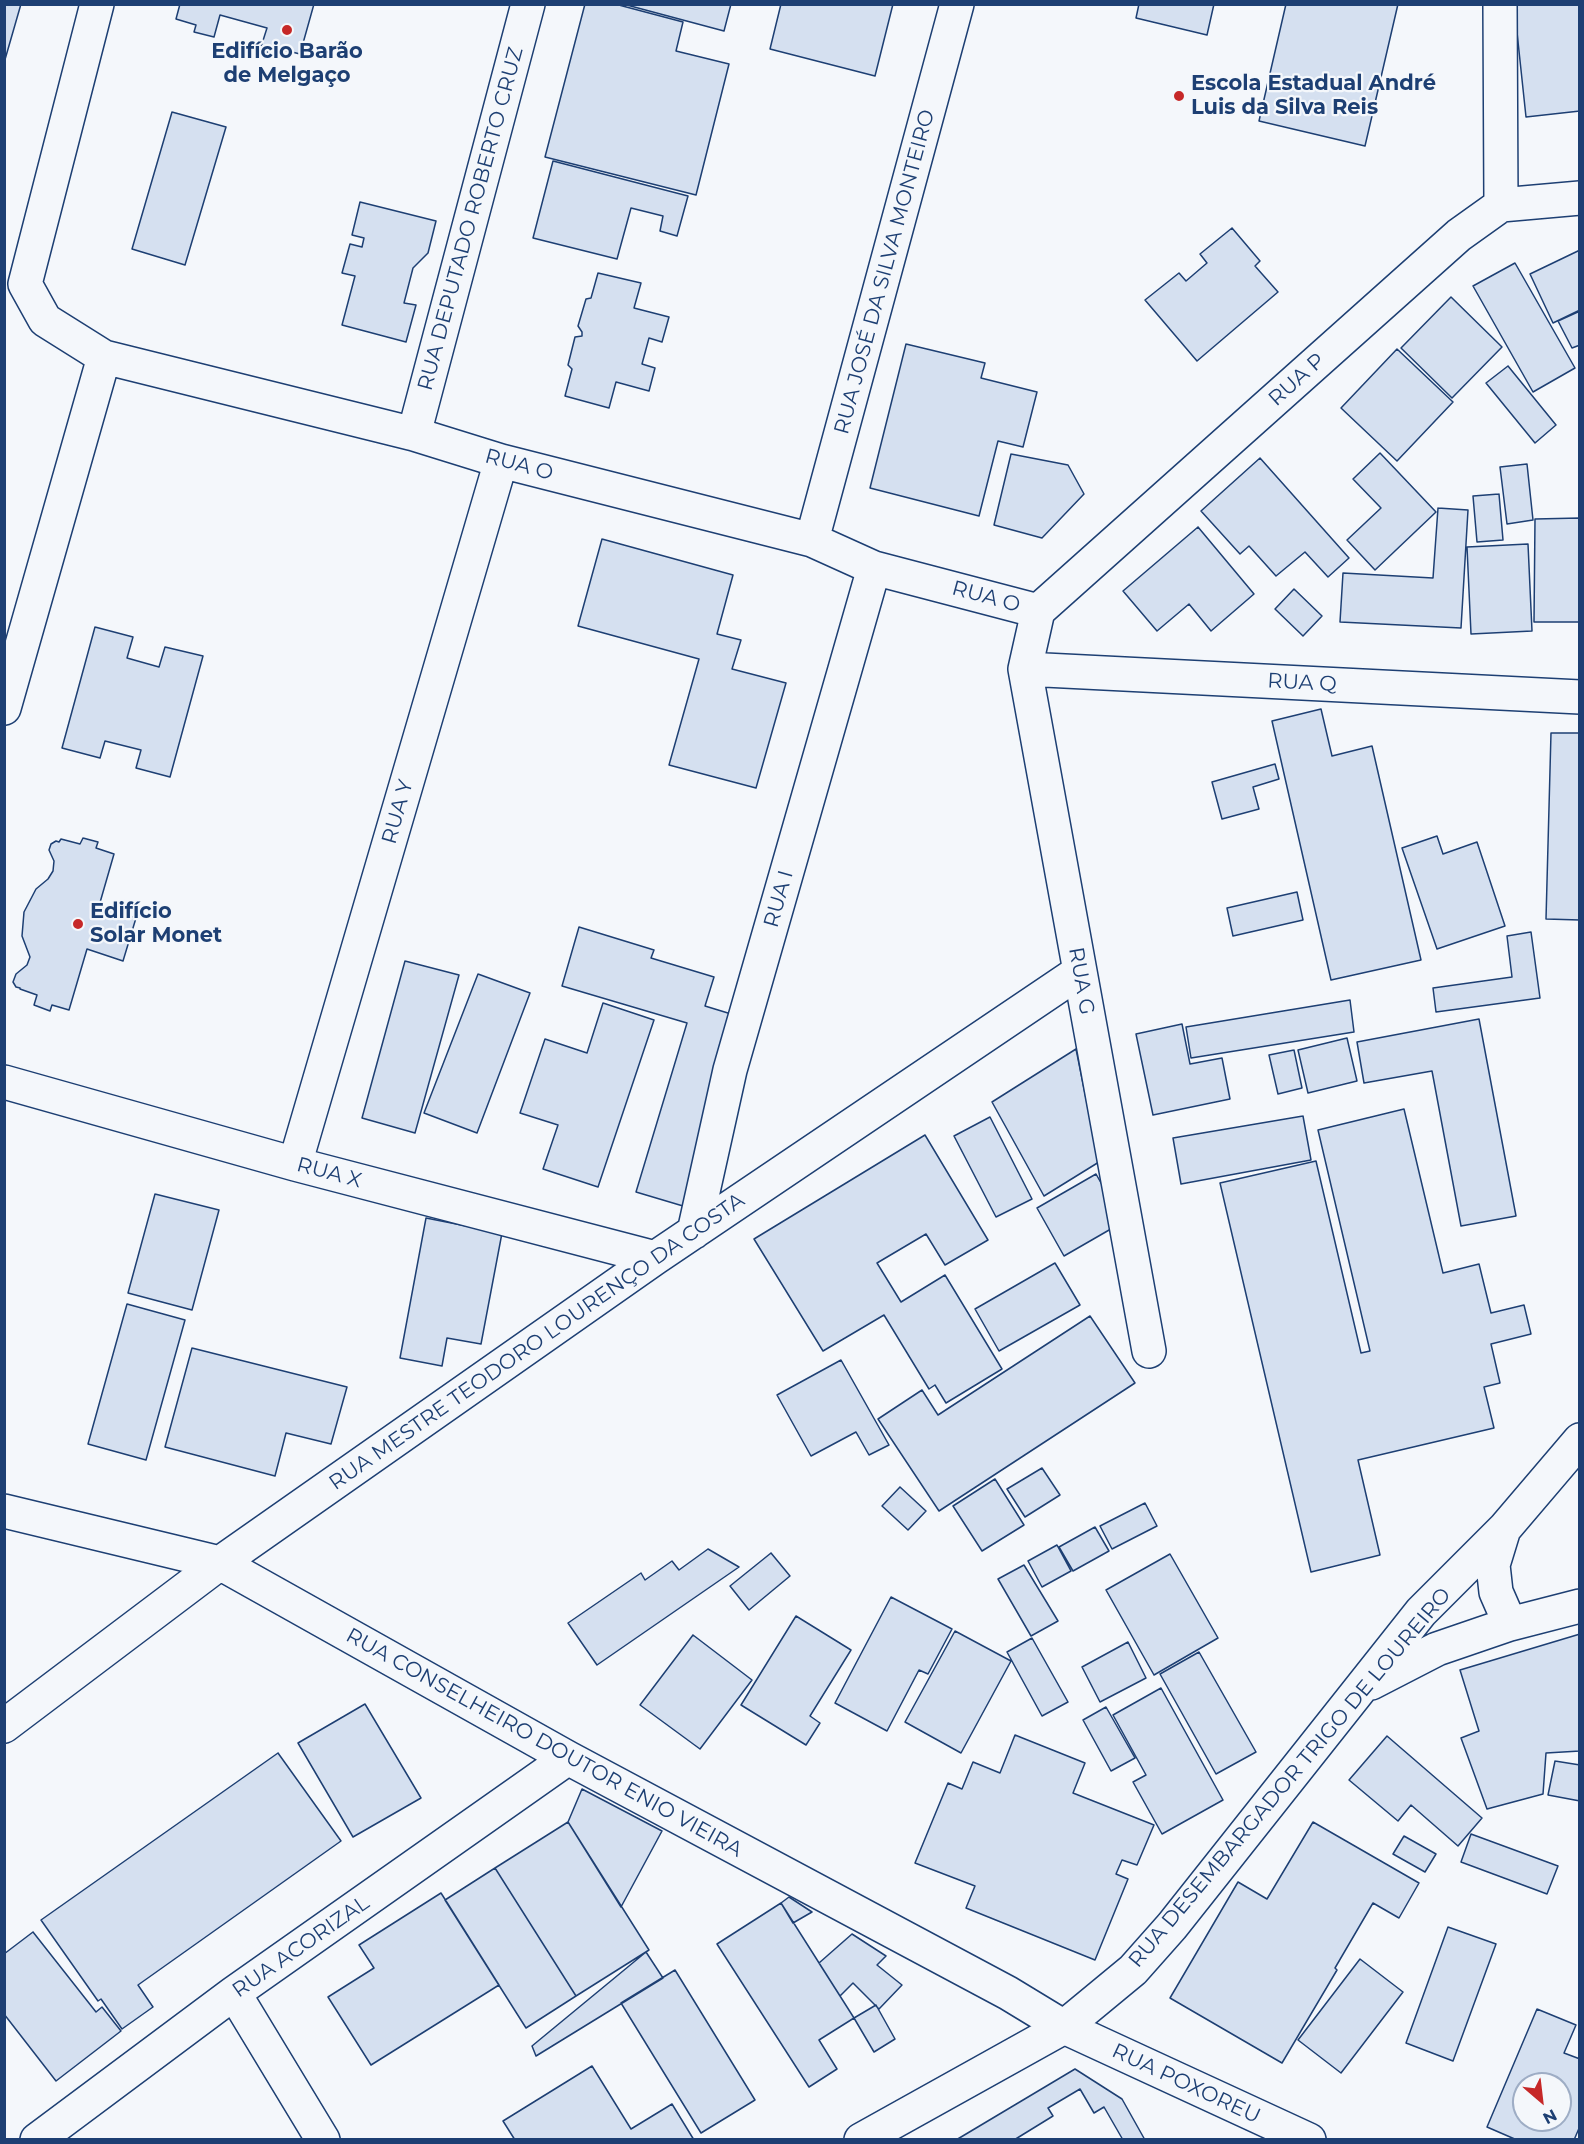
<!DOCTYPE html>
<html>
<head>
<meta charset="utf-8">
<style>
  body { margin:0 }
  #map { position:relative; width:1584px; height:2144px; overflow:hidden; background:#f4f7fb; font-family:Montserrat,sans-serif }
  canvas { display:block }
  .frame { position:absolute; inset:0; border:6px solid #1d3f73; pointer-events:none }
  .north { position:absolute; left:1512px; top:2072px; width:60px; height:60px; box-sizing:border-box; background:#f4f7fb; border:2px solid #9eadc5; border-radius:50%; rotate:152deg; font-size:16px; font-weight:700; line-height:24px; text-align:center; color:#1d3f73 }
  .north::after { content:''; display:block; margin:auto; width:21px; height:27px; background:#c62828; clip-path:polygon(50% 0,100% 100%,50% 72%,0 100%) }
</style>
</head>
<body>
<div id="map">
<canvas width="1584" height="2144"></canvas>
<div class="frame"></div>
<div class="north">N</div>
</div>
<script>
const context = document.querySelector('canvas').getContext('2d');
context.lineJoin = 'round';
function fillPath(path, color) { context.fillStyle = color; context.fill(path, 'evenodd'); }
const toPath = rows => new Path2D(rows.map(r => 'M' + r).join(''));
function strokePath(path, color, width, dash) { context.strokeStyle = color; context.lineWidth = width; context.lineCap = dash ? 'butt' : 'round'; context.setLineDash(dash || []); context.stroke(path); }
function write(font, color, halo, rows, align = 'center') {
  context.font = font + ' Montserrat,sans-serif'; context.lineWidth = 4.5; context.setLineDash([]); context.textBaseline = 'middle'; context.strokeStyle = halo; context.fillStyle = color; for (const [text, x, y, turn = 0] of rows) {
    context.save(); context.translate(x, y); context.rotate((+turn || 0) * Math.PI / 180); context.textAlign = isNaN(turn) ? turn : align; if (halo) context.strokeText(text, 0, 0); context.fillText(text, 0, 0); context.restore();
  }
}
const building = toPath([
  [4,4,21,4,4,63,4,4],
  [180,4,314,4,300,54,280,49,278,55,260,50,267,28,220,15,214,37,194,32,196,25,176,19,180,4],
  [585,4,615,4,683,22,676,51,729,64,696,195,545,157,585,4],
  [623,4,731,4,724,31,623,4],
  [781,4,893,4,875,76,770,49,781,4],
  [1139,4,1214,4,1207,35,1136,18,1139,4],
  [1286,4,1398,4,1365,146,1259,121,1286,4],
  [1514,4,1580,4,1580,111,1526,117,1514,4],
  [172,112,226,127,185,265,132,249,172,112],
  [553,161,688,196,677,236,660,231,663,216,631,208,617,259,533,238,553,161],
  [360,202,436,221,428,253,413,268,404,303,416,305,406,342,342,325,355,276,342,273,350,244,362,247,364,238,352,235,360,202],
  [1232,228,1260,261,1255,266,1278,292,1197,361,1145,300,1179,273,1186,281,1207,263,1200,254,1232,228],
  [1580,250,1580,310,1553,323,1530,274,1580,250],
  [1515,263,1575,368,1533,392,1473,286,1515,263],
  [598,273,641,283,634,308,669,317,662,342,649,338,642,364,655,368,649,391,616,382,609,408,565,396,572,369,568,365,575,337,582,336,582,332,578,326,586,299,591,298,598,273],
  [1451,297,1502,347,1452,398,1401,348,1451,297],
  [1580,311,1580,345,1572,348,1558,321,1580,311],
  [906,344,985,363,981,378,1037,392,1023,447,998,441,979,516,870,488,906,344],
  [1397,349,1453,402,1397,461,1341,408,1397,349],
  [1508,366,1556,425,1535,443,1486,383,1508,366],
  [1380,453,1436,512,1375,570,1347,540,1381,508,1353,479,1380,453],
  [1011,454,1068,465,1084,494,1042,538,994,525,1011,454],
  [1260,458,1349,558,1328,577,1305,552,1276,576,1249,546,1240,554,1201,511,1260,458],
  [1527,464,1533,520,1507,524,1500,467,1527,464],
  [1499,494,1503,540,1477,542,1473,496,1499,494],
  [1438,508,1468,510,1461,628,1340,622,1343,573,1433,578,1438,508],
  [1580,518,1580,622,1534,622,1535,519,1580,518],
  [1198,527,1254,594,1211,631,1189,604,1157,631,1123,591,1198,527],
  [602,539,733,575,717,634,741,640,732,669,786,683,756,788,669,765,699,659,578,626,602,539],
  [1528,544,1532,631,1471,634,1467,547,1528,544],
  [1294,589,1322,616,1303,636,1275,609,1294,589],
  [95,627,133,637,127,658,159,667,165,647,203,656,170,777,136,768,141,750,105,741,100,758,62,748,95,627],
  [1321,709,1332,756,1372,746,1421,960,1331,980,1272,721,1321,709],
  [1551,733,1580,733,1580,920,1546,919,1551,733],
  [1275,764,1279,779,1253,787,1259,809,1222,819,1212,782,1275,764],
  [1437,836,1443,854,1477,842,1505,926,1437,949,1402,848,1437,836],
  [83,838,98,842,96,848,114,854,99,906,136,918,123,961,87,949,69,1010,52,1005,50,1011,34,1005,37,995,20,989,20,988,16,987,13,982,16,974,27,965,30,957,22,936,24,912,36,889,48,879,53,871,54,861,49,850,51,844,56,841,59,842,61,839,80,844,83,838],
  [1297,892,1303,920,1233,936,1227,908,1297,892],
  [579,927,654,950,651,958,714,977,705,1006,741,1017,683,1206,636,1192,687,1023,562,986,579,927],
  [1531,932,1540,998,1436,1012,1433,988,1512,977,1507,936,1531,932],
  [405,961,459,975,415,1133,362,1118,405,961],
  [478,974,530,993,477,1133,424,1113,478,974],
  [1350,1000,1354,1032,1191,1058,1186,1027,1350,1000],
  [603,1003,654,1020,598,1187,543,1169,558,1125,520,1113,545,1039,587,1053,603,1003],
  [1479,1019,1516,1216,1461,1226,1432,1071,1364,1083,1357,1042,1479,1019],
  [1182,1024,1190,1064,1222,1058,1230,1099,1153,1115,1136,1034,1182,1024],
  [1347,1038,1357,1081,1308,1093,1298,1050,1347,1038],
  [1076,1049,1099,1162,1044,1196,992,1102,1076,1049],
  [1294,1050,1302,1088,1278,1094,1269,1055,1294,1050],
  [1404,1109,1443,1273,1479,1264,1491,1313,1524,1305,1531,1334,1491,1344,1500,1383,1484,1387,1494,1428,1358,1460,1380,1555,1311,1572,1220,1183,1316,1161,1361,1353,1370,1351,1318,1130,1404,1109],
  [1303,1116,1311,1160,1181,1184,1173,1138,1303,1116],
  [990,1117,1032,1199,996,1217,954,1136,990,1117],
  [925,1135,988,1240,945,1265,926,1234,877,1263,901,1302,945,1275,1002,1369,946,1403,935,1385,929,1389,884,1315,823,1351,754,1239,925,1135],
  [1096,1174,1123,1222,1064,1256,1037,1208,1096,1174],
  [155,1194,219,1210,192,1310,128,1293,155,1194],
  [426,1218,502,1233,481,1344,447,1338,442,1366,400,1358,426,1218],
  [1055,1263,1080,1305,999,1351,975,1309,1055,1263],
  [127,1304,185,1320,146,1460,88,1444,127,1304],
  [1090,1316,1135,1383,939,1511,878,1419,922,1390,938,1415,1090,1316],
  [192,1348,347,1387,331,1444,286,1433,275,1476,165,1447,192,1348],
  [841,1360,889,1445,869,1455,856,1432,811,1456,777,1395,841,1360],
  [1042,1468,1060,1495,1025,1517,1007,1489,1042,1468],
  [995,1479,1024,1525,982,1551,953,1506,995,1479],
  [900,1487,926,1511,908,1530,882,1506,900,1487],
  [1145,1503,1157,1526,1112,1549,1100,1526,1145,1503],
  [1095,1527,1109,1551,1073,1571,1059,1547,1095,1527],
  [1057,1545,1071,1571,1042,1587,1028,1561,1057,1545],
  [708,1549,739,1567,597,1665,568,1623,641,1573,645,1580,672,1561,679,1570,708,1549],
  [771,1553,790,1576,749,1610,730,1586,771,1553],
  [1170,1554,1218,1638,1154,1675,1106,1590,1170,1554],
  [1024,1565,1058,1621,1031,1636,998,1579,1024,1565],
  [891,1597,952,1629,928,1674,919,1670,887,1731,835,1703,891,1597],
  [796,1616,851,1650,810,1716,820,1723,806,1745,741,1705,796,1616],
  [955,1631,1011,1661,961,1753,905,1722,955,1631],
  [1580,1634,1580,1751,1546,1753,1543,1794,1487,1809,1461,1738,1479,1731,1460,1670,1580,1634],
  [693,1635,752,1680,700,1749,640,1705,693,1635],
  [1032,1638,1068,1702,1042,1716,1007,1652,1032,1638],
  [1128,1642,1146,1678,1100,1702,1082,1667,1128,1642],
  [1199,1652,1256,1752,1216,1774,1160,1674,1199,1652],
  [1161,1688,1223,1800,1162,1834,1133,1782,1146,1775,1113,1715,1161,1688],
  [365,1704,421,1798,353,1837,298,1743,365,1704],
  [1106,1707,1135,1758,1111,1771,1083,1720,1106,1707],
  [1015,1735,1085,1763,1073,1793,1154,1825,1137,1865,1122,1860,1116,1874,1128,1879,1095,1960,966,1908,975,1886,915,1863,948,1783,962,1789,973,1762,1000,1773,1015,1735],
  [1387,1736,1482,1818,1458,1846,1411,1805,1398,1821,1349,1780,1387,1736],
  [278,1753,341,1841,138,1985,153,2007,122,2029,101,1999,98,2001,41,1920,278,1753],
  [1555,1761,1580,1765,1580,1801,1548,1795,1555,1761],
  [582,1789,662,1831,621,1907,568,1822,582,1789],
  [568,1822,649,1950,576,1996,495,1868,568,1822],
  [1313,1822,1419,1883,1399,1918,1373,1903,1335,1968,1337,1970,1282,2063,1170,1998,1238,1882,1267,1899,1313,1822],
  [1471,1834,1558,1866,1547,1894,1461,1862,1471,1834],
  [1404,1836,1436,1854,1425,1872,1393,1854,1404,1836],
  [495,1868,576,1996,526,2028,445,1900,495,1868],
  [441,1893,499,1985,371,2065,328,1997,374,1968,359,1945,441,1893],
  [789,1897,812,1912,793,1923,781,1903,789,1897],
  [781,1903,854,2018,819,2040,837,2069,809,2087,717,1944,781,1903],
  [1448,1927,1496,1944,1453,2061,1406,2043,1448,1927],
  [33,1932,96,2012,102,2007,121,2031,56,2081,4,2014,4,1954,33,1932],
  [852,1934,886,1956,877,1965,902,1985,879,2009,853,1983,840,1996,819,1963,852,1934],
  [646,1952,663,1978,536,2056,532,2046,646,1952],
  [1360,1959,1403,1992,1341,2073,1298,2040,1360,1959],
  [675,1970,755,2100,701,2133,621,2003,675,1970],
  [876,2005,895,2039,874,2052,854,2018,876,2005],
  [1537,2009,1576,2025,1564,2053,1580,2059,1580,2126,1574,2140,1517,2140,1487,2127,1537,2009],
  [1524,2084,1560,2084,1560,2120,1524,2120,1524,2084],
  [592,2066,631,2129,672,2104,694,2140,515,2140,503,2121,592,2066],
  [1075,2069,1122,2099,1145,2140,956,2140,1075,2069],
  [1080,2089,1094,2113,1104,2107,1123,2140,1014,2140,1053,2116,1048,2108,1080,2089]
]);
const minor = toPath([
  [97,4,25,284,45,320,104,357,414,434,501,461,812,540,874,568,1038,611],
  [1500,4,1501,205],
  [414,434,528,4],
  [812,540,957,4],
  [1038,611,1025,669,1149,1351],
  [1038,611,1459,235,1501,205,1580,198],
  [1025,669,1580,697],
  [4,708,104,357],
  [4,1082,295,1164,655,1258],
  [295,1164,501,461],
  [694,1232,730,1070,874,568],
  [4,1511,220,1563,568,1758,1008,1993,1064,2027,1309,2140],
  [1504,1529,1493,1565,1496,1592,1510,1624],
  [1371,1683,1437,1649,1510,1624,1580,1606],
  [4,1726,220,1563,655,1258,1079,972],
  [234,1993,323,2140],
  [37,2140,234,1993,568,1758],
  [861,2140,1064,2027,1133,1970,1172,1926,1421,1612,1505,1528,1580,1440]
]);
const markers = [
  [287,30,6,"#c62828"],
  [1179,96,6,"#c62828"],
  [78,924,6,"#c62828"]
];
const poiNames = [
  ["Edifício Barão",287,52,"center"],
  ["de Melgaço",287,76,"center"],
  ["Escola Estadual André",1191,84],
  ["Luis da Silva Reis",1191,108],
  ["Edifício",90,912],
  ["Solar Monet",90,936]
];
const streetNames = [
  ["RUA DEPUTADO ROBERTO CRUZ",471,219,-75],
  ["RUA JOSÉ DA SILVA MONTEIRO",885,272,-75],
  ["RUA P",1297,380,-42],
  ["RUA O",519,465,15],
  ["RUA O",986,597,15],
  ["RUA Q",1302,683,3],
  ["RUA Y",398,812,-74],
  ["RUA I",779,899,-74],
  ["RUA G",1081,981,80],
  ["RUA X",329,1173,15],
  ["RUA MESTRE TEODORO LOURENÇO DA COSTA",537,1342,-35],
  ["RUA CONSELHEIRO DOUTOR ENIO VIEIRA",544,1743,29],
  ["RUA DESEMBARGADOR TRIGO DE LOUREIRO",1290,1778,-50],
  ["RUA ACORIZAL",301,1947,-35],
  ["RUA POXOREU",1186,2084,25]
];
fillPath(building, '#d5e0f0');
strokePath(building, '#1d3f73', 1.5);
strokePath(minor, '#1d3f73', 36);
strokePath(minor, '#f4f7fb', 33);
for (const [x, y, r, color] of markers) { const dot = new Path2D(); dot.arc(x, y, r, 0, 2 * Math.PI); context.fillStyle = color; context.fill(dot); strokePath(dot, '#f4f7fb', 2); }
write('bold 21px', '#1d3f73', '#f4f7fb', poiNames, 'left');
write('21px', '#1d3f73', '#f4f7fb', streetNames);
</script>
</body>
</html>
